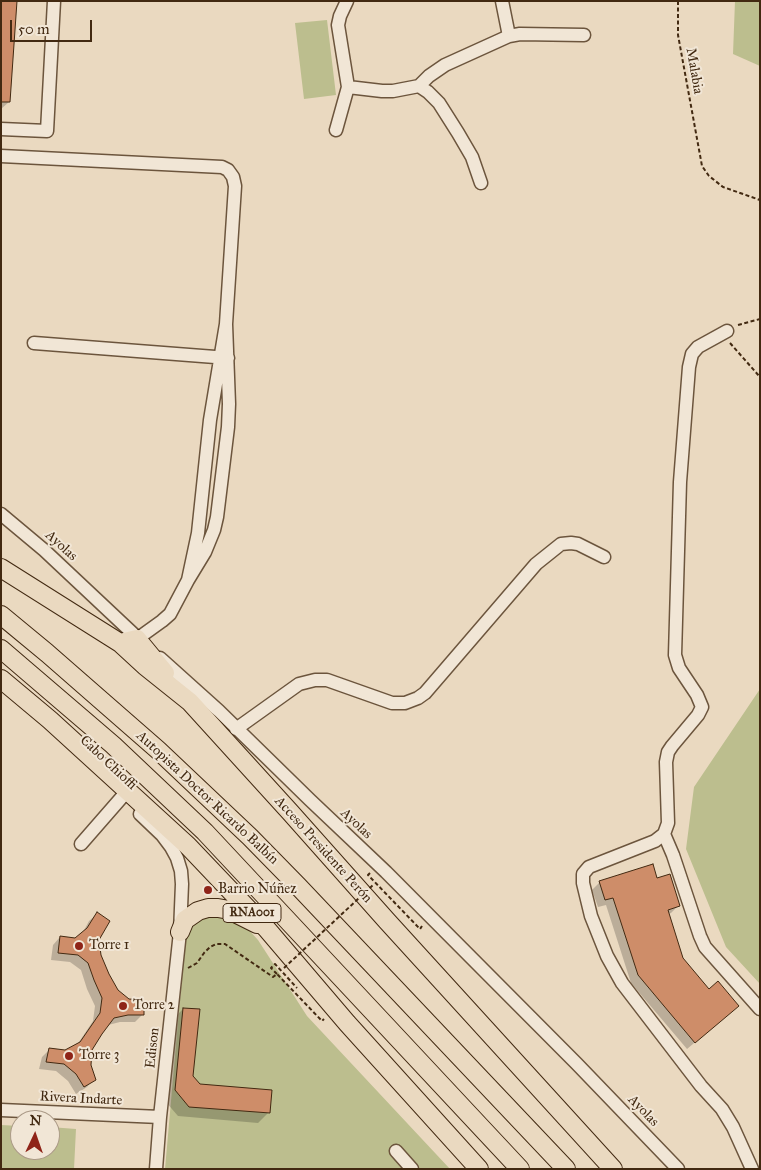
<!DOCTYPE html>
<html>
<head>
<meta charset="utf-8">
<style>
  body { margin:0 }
  #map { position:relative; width:761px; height:1170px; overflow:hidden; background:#ead9c0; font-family:"IM FELL Great Primer",serif }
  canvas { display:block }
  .frame { position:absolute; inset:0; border:2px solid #422911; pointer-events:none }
  .north { position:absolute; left:10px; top:1110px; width:50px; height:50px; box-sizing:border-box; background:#f1e6d6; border:1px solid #ab9a87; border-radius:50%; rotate:3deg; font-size:14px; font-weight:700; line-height:20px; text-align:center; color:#422911 }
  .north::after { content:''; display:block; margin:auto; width:18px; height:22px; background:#8f2418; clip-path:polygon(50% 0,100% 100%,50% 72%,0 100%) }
  .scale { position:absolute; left:10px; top:20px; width:82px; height:22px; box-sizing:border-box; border:2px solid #422911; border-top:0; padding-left:6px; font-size:15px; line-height:18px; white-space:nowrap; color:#422911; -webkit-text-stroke:4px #f1e6d6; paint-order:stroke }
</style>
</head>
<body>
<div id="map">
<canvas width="761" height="1170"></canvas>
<div class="frame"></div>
<div class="north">N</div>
<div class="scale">50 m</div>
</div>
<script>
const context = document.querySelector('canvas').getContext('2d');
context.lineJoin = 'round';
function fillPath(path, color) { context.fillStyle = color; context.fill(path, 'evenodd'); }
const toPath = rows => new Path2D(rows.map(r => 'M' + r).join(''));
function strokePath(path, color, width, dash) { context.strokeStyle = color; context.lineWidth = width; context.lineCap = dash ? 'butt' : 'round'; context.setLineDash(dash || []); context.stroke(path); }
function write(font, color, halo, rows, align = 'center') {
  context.font = font + ' "IM FELL Great Primer",serif'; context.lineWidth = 4; context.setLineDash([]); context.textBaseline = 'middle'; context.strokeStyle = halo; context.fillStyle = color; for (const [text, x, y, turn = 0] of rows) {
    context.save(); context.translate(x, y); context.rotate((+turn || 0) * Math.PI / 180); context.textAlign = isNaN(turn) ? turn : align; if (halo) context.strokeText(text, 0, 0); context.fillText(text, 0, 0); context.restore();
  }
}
const green = toPath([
  [735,1,760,1,760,66,733,54],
  [327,20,336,95,304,99,295,23],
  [760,689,760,984,726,947,686,849,694,787],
  [213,915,222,916,247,928,258,940,269,957,307,1016,450,1169,165,1169,182,976,183,939,189,927,202,918],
  [1,1125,20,1126,20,1150,50,1150,50,1127,76,1129,74,1169,1,1169]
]);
const shadow = toPath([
  [1,1,9,102,1,109],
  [657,879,679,905,671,913,668,914,682,959,709,990,730,1013,687,1049,631,983,606,905,598,907,592,890,600,882],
  [97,914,97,939,100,956,117,991,143,1014,135,1022,120,1022,108,1025,91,1050,90,1065,94,1079,87,1087,76,1094,68,1081,56,1071,39,1069,42,1057,49,1050,65,1051,77,1045,93,1021,95,1006,87,989,81,970,70,962,51,960,53,945,60,937,75,939,82,934,89,921],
  [183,1009,192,1076,199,1085,268,1113,258,1123,178,1116,165,1101,173,1019]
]);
const building = toPath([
  [1,1,17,1,10,102,1,102,1,1],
  [653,864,657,878,670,874,680,906,668,910,683,958,709,989,718,981,739,1006,695,1043,638,975,613,898,605,900,599,881,653,864],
  [97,912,110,921,99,940,101,955,109,974,118,990,129,999,144,1000,144,1015,128,1015,114,1018,102,1034,92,1050,91,1065,96,1080,84,1087,76,1074,64,1064,46,1062,49,1048,65,1050,80,1042,100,1013,102,998,94,980,88,963,78,955,58,953,60,936,75,938,87,928,97,912],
  [183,1008,200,1009,193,1076,200,1084,272,1090,270,1113,189,1107,175,1090,183,1008]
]);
const path = toPath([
  [678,1,678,35,702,166,709,176,723,187,760,200],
  [738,325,760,319],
  [730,343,760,377],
  [370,873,368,875,420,929,422,926],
  [188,968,197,963,204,953,210,947,216,944,225,944,273,977,277,974,322,1021,324,1019],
  [277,974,271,968,275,964,297,988]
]);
const minor = toPath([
  [347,1,340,16,338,25,348,87,382,91,393,91,419,86,428,92,439,103,458,133,472,157,481,183],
  [509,36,520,34,584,35],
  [419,86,429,76,445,65,509,36,502,1],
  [1,129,47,131,54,1],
  [336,130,348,87],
  [1,156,222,167,228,170,233,177,235,186,226,324,229,404,228,427,217,517,214,530,205,552,188,580,198,533,210,420,226,324],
  [727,331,698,347,692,354,689,367,680,482,675,655,679,668,697,695,702,707,698,715,672,746,668,752,666,762,668,823,664,834,655,841,589,867,583,874,583,883,591,916,607,956,622,983,701,1086,722,1109,733,1127,752,1169],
  [34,343,228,358],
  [1,514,44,550,143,643],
  [137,639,162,621,170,614,188,580],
  [160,658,219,711,310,800,386,872,577,1064,678,1169],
  [236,729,299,684,315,680,327,680,392,703,405,703,418,698,425,693,536,564,561,544,571,543,578,544,604,557],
  [140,814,162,835,171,847,177,858,181,871,182,884,180,932,160,1117,156,1169],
  [664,834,673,855,700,936,705,947,760,1009],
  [81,844,122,797],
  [1,1110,160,1117],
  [396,1151,412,1169]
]);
const highway = toPath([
  [1,568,120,643,145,666,190,702,290,812,387,921,613,1169],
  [1,615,47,653,158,750,250,837,298,886,566,1169],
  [120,643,137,639,165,673],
  [1,649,113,745,205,832,520,1169],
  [1,679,50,720,188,846,266,928,347,1023,479,1169],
  [180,932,185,920,198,911,208,908,218,908,229,910,257,924]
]);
const pathBridge = toPath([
  [284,968,373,885]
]);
const markers = [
  [208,890,5,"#8f2418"],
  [79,946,5,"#8f2418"],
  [123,1006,5,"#8f2418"],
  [69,1056,5,"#8f2418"]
];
const shields = [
  [252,913,58]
];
const shieldNames = [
  ["RNA001",252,913]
];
const streetNames = [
  ["Malabia",694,71,80],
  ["Ayolas",61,546,42],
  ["Cabo Chioffi",108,763,43],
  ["Autopista Doctor Ricardo Balbín",207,798,43],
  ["Ayolas",356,824,43],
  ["Acceso Presidente Perón",323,850,48],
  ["Edison",153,1048,-84],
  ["Rivera Indarte",81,1099,3],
  ["Ayolas",643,1111,46]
];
const poiNames = [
  ["Barrio Núñez",218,890],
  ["Torre 1",89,946],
  ["Torre 2",133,1006],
  ["Torre 3",79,1056]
];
fillPath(green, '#bcbe8e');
fillPath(shadow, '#0003');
fillPath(building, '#ce8d69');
strokePath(building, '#422911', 1);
strokePath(minor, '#6c553d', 15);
strokePath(highway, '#422911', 20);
strokePath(path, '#422911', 2, [4, 2.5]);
strokePath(minor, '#f1e6d6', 12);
strokePath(highway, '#ead9c0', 18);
strokePath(pathBridge, '#422911', 2, [4, 2.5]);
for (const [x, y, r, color] of markers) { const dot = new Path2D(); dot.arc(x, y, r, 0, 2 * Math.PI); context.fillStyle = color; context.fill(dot); strokePath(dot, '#f1e6d6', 2); }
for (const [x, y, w] of shields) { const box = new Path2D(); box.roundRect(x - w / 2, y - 9.5, w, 19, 4); context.fillStyle = '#f1e6d6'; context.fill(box); strokePath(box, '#422911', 1); }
write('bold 12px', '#422911', null, shieldNames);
write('14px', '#422911', '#f1e6d6', streetNames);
write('14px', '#422911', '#f1e6d6', poiNames, 'left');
</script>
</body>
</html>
